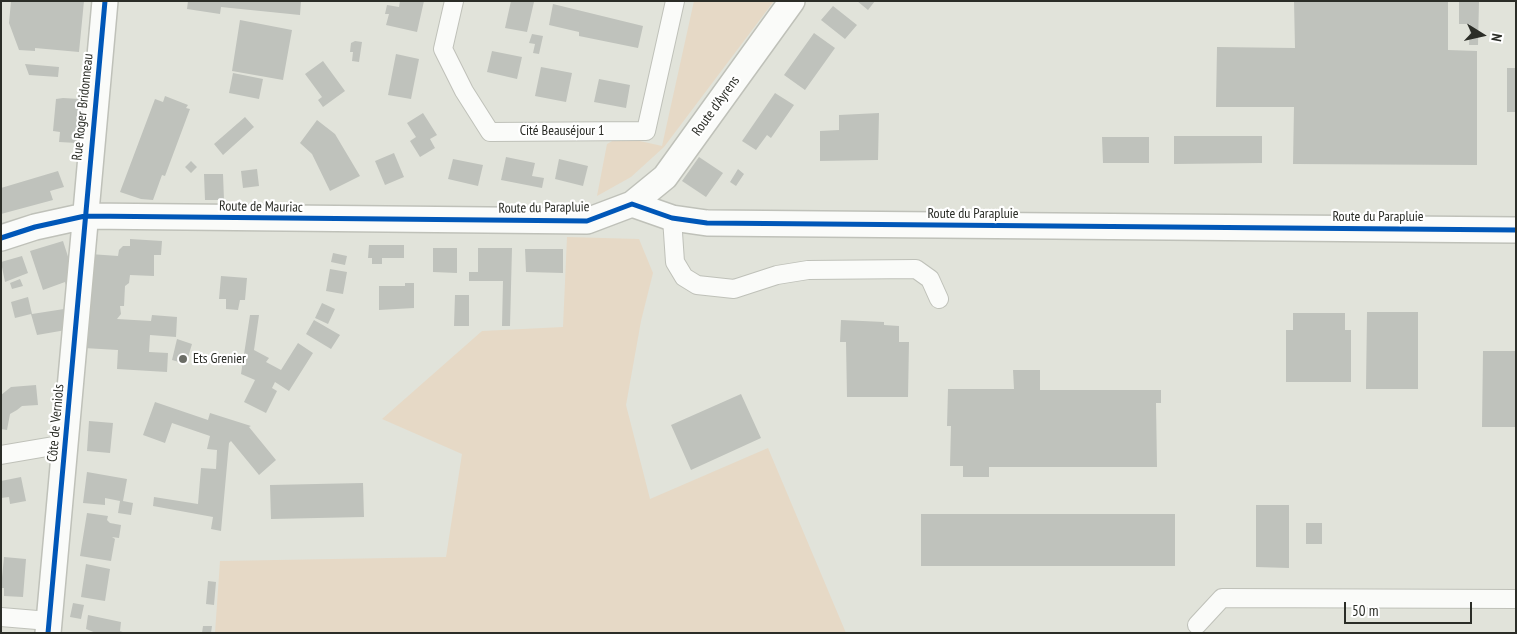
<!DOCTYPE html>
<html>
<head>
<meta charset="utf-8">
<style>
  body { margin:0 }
  #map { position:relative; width:1517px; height:634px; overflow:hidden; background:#e1e3da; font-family:"PT Sans Narrow",sans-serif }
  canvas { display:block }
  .frame { position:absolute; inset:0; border:2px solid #2b2d27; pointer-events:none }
  .north { position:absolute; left:1457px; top:10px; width:50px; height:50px; -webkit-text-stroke:4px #fff; paint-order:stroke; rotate:100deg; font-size:14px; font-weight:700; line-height:20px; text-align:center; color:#2b2d27 }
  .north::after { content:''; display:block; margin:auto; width:18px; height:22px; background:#2b2d27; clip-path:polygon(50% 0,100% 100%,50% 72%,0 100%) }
  .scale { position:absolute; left:1344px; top:602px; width:128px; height:22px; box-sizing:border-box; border:2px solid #2b2d27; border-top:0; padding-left:6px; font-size:15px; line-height:18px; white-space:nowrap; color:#2b2d27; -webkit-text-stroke:4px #fff; paint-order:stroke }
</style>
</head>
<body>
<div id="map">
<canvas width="1517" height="634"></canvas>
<div class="frame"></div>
<div class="north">N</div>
<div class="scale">50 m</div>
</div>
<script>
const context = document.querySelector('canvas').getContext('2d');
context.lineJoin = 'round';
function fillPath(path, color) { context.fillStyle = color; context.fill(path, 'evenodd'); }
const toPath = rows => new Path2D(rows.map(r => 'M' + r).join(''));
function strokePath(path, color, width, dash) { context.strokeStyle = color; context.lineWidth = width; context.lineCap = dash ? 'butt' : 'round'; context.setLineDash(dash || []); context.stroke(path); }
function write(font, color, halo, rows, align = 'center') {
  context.font = font + ' "PT Sans Narrow",sans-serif'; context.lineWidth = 4.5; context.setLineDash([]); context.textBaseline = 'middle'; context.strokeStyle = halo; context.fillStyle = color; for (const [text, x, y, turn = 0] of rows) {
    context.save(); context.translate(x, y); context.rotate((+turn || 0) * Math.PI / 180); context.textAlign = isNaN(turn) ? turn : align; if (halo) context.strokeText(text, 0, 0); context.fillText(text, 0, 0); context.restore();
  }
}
const green = toPath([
  [694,1,774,1,664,147,631,177,597,196,607,144,616,139,631,139,662,146],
  [567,237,639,239,653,273,641,321,626,405,650,499,768,448,846,633,215,633,220,561,446,557,462,454,382,419,482,331,563,327]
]);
const building = toPath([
  [11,1,84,1,79,52,35,48,35,51,19,50,9,23],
  [188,1,301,1,300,15,221,7,220,14,187,9],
  [400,1,424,1,417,32,386,25,389,14,385,14,387,5,399,7],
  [511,1,534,2,527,32,505,28],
  [857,1,875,1,868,10],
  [1294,1,1448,1,1448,50,1477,51,1477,165,1293,164,1294,107,1216,107,1217,47,1295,48],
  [1459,1,1479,1,1478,45,1469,45,1470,24,1459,24],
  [553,4,643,26,638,48,579,36,579,32,549,25],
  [833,6,857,25,845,39,821,20],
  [240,20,292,30,283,80,232,71],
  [814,33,835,48,805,90,784,75],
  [532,34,543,36,539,54,533,53,535,44,529,43],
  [355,41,362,42,359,62,352,61,353,52,350,52,351,43],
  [492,51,522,57,517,79,487,72],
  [396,54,419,59,411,99,388,95],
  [323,61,345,91,323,107,318,100,322,97,305,74],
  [25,64,59,67,58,77,29,75],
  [541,67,572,73,566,102,535,96],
  [1507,68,1516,68,1516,112,1507,112],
  [233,73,263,79,259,99,229,93],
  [599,79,630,85,626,108,594,102],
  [775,93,794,105,771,138,767,135,756,150,742,141],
  [165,96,188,105,186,108,190,109,165,176,162,175,153,200,141,199,120,192,155,99,163,102],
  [63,98,80,99,77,143,59,142,60,132,53,131,56,99],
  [423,113,437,135,430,139,435,148,420,157,410,141,416,137,407,123],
  [879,113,878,160,820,161,820,131,839,130,839,115],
  [245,117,254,127,223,155,214,144],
  [317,120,335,134,360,176,330,191,312,154,300,143],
  [1174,136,1262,136,1262,163,1174,164],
  [1102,137,1149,137,1149,163,1103,163],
  [394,153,404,177,385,185,375,161],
  [506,157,535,163,532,176,544,178,542,188,501,180],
  [699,157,723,173,706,197,682,181],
  [453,159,483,165,478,186,448,179],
  [559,159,588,166,583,186,555,179],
  [191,161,197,167,191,173,185,167],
  [257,169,259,186,243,188,241,171],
  [738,169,744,174,736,186,730,182],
  [58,171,64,187,50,191,53,200,1,214,1,188],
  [204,174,223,174,224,200,205,200],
  [130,239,162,241,161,255,154,255,154,276,130,275,129,283,125,286,124,306,120,306,121,314,117,319,151,321,152,315,177,317,176,337,150,335,149,352,168,353,167,372,117,369,118,350,84,348,90,254,118,256,119,250,123,246,130,246],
  [63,241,71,266,69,284,66,285,65,282,43,290,30,251],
  [369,245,404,245,404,258,382,258,382,264,372,264,372,258,368,258],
  [433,248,457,248,457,273,433,272],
  [478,248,512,248,510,326,502,326,503,281,469,281,469,272,478,272],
  [525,249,563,249,563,273,526,272],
  [333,253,347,256,345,265,331,262],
  [22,256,28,273,5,282,1,262],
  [330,269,347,272,343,294,326,291],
  [221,276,247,278,245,300,240,300,238,310,226,309,226,299,219,299],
  [20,279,23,286,12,289,10,283],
  [405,283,414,283,414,308,379,310,379,286,405,286],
  [455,295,469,295,469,326,454,326],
  [28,297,32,314,64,309,66,330,37,335,31,314,15,318,11,302],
  [322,303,335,309,328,324,315,318],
  [1367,312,1418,312,1418,389,1366,389],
  [1293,313,1345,313,1345,330,1351,330,1351,382,1286,382,1286,330,1293,330],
  [250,315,259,315,254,350,269,358,266,362,281,370,298,343,313,353,289,391,275,382,272,388,277,391,266,413,244,402,255,380,241,374],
  [314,320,340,335,331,349,306,334],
  [841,320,884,322,884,325,899,326,899,342,909,342,908,397,847,397,846,342,840,342],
  [177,339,192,344,186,364,172,360],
  [1483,351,1516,351,1516,427,1482,427],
  [1013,370,1040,370,1040,390,1161,390,1161,403,1156,403,1157,467,989,467,989,477,963,477,963,466,950,466,951,426,947,426,948,389,1014,389],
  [36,385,38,405,22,406,17,410,10,414,7,430,1,429,1,395,11,387],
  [741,394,761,438,691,470,671,425],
  [155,402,208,420,210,413,251,426,249,427,276,460,259,475,231,441,229,443,221,531,211,529,213,517,153,506,154,497,198,504,201,468,216,469,217,450,207,449,210,436,172,423,165,443,143,435],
  [89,421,113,423,110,453,87,451],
  [87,472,127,479,123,501,133,503,131,515,118,513,120,501,105,498,105,505,83,503],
  [21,477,26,501,10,504,9,497,1,498,1,481],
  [363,483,364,517,271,519,270,485],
  [1256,505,1289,505,1289,568,1256,567],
  [87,513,108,516,107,520,110,523,121,525,119,538,112,537,115,539,111,561,80,556],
  [921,514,1175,514,1175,566,921,566],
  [1306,523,1322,523,1322,544,1306,544],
  [4,557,26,559,23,597,4,596,4,588,1,588],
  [86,564,110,569,105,601,81,597],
  [208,581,216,582,214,605,206,604],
  [73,603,84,605,81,619,70,617],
  [88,615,121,622,120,631,125,633,96,633,86,629],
  [203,626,212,626,211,633,202,633]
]);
const street = toPath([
  [454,1,443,49,464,91,490,132,646,131,675,1],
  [672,218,675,262,684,277,697,285,734,289,777,275,808,270,916,269,930,279,939,299],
  [1,455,65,444],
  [1,617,49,621],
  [1197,625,1222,598,1516,599]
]);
const secondary = toPath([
  [632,204,665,177,792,1],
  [1,238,35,227,85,216,587,221,632,204,672,218,707,223,1516,230],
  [48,633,105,1]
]);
const cycleway = toPath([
  [1,238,35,227,85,216,587,221,632,204,672,218,707,223,1516,230],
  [48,633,105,1]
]);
const markers = [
  [183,359,5,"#6b6d66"]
];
const streetNames = [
  ["Route d'Ayrens",716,106,-54],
  ["Rue Roger Bridonneau",83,107,-84],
  ["Cité Beauséjour 1",562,131],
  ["Route de Mauriac",261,207,1],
  ["Route du Parapluie",544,208,-1],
  ["Route du Parapluie",973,214],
  ["Route du Parapluie",1378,217],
  ["Côte de Verniols",56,423,-85]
];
const poiNames = [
  ["Ets Grenier",193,359]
];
fillPath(green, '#e6d9c6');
fillPath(building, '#bfc2bc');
strokePath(street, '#bfc1b9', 20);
strokePath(secondary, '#bfc1b9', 28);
strokePath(street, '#fafbf9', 18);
strokePath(secondary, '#fafbf9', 25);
strokePath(cycleway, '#0057b8', 5);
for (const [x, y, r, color] of markers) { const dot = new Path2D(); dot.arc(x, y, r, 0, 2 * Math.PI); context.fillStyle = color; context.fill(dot); strokePath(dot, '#fff', 2); }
write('14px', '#2b2d27', '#fff', streetNames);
write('14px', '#2b2d27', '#fff', poiNames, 'left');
</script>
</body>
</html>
